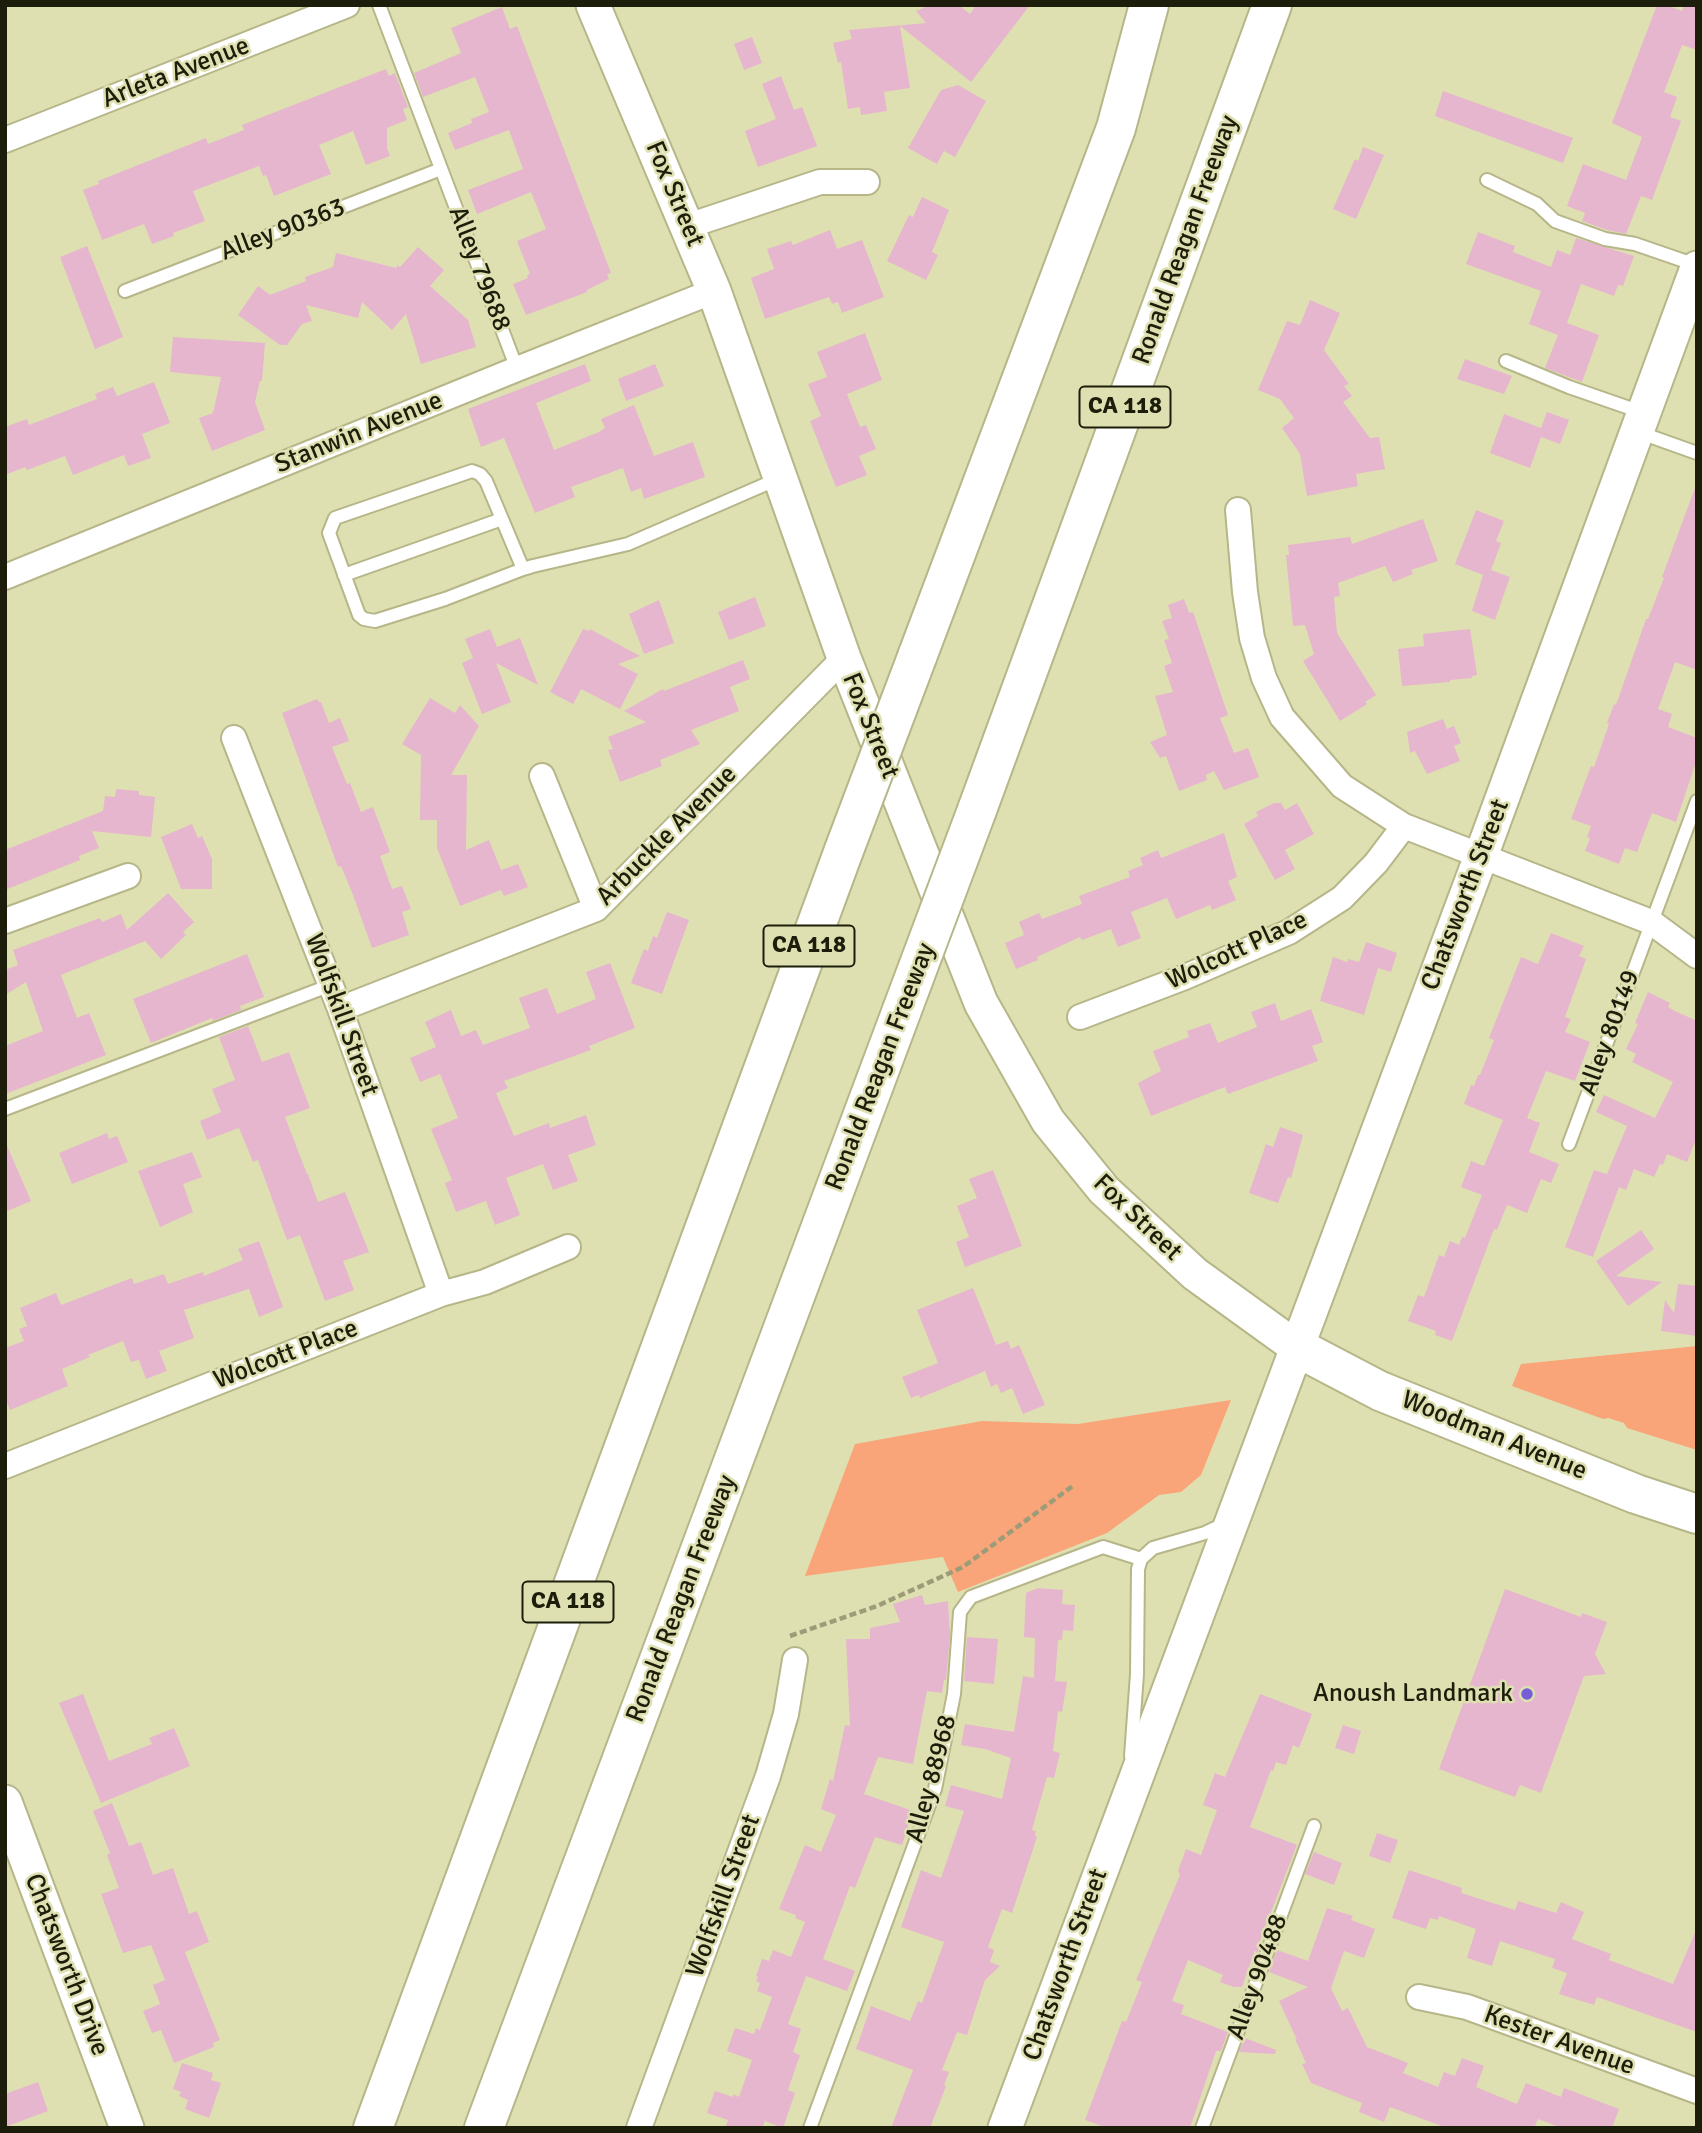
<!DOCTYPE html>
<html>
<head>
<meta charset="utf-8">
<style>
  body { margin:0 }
  #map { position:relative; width:1702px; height:2133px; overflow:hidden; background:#dfe0b1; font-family:Signika,sans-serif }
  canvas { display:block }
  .frame { position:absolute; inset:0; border:7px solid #1d1d0b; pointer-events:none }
</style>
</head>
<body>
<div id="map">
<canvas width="1702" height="2133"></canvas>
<div class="frame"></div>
</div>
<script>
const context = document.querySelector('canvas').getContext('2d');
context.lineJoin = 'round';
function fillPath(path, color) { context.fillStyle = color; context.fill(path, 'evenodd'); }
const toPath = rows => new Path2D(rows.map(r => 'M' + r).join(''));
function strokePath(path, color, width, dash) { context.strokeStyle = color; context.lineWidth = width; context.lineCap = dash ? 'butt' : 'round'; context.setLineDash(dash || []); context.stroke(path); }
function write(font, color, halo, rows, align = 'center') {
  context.font = font + ' Signika,sans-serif'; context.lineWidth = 5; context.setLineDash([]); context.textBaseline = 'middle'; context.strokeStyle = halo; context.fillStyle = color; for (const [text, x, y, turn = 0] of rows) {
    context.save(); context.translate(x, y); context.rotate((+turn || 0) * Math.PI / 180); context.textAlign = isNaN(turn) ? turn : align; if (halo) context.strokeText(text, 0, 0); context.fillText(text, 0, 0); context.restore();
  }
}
const green = toPath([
  [1697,1346,1697,1450,1627,1428,1624,1423,1608,1418,1603,1419,1512,1386,1521,1364],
  [1231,1400,1201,1475,1181,1492,1159,1495,1107,1533,958,1592,943,1557,805,1576,855,1444,982,1421,1078,1424]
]);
const building = toPath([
  [931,5,959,5,970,14,976,5,1030,5,971,82,900,26,910,88,884,92,887,111,861,115,860,107,848,109,841,62,838,63,833,43,852,39,849,30,926,23,916,11],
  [1657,5,1666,5,1682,11,1684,5,1697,5,1697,50,1682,45,1664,92,1677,97,1670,117,1681,121,1652,200,1641,196,1626,234,1607,230,1582,221,1585,213,1567,206,1583,164,1626,180,1642,137,1612,123],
  [502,7,510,29,517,26,611,273,607,274,609,279,587,290,587,292,526,315,513,284,528,278,527,275,530,274,517,241,546,229,531,192,477,214,468,190,523,169,509,130,455,150,448,133,472,123,471,119,489,112,475,77,423,97,414,73,461,53,451,28],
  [752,37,762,63,744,70,734,44],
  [386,69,389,76,395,73,408,107,403,109,407,120,387,128,387,148,390,156,366,165,353,131,319,145,331,174,274,196,266,175,263,176,259,166,193,191,205,221,173,233,174,236,152,244,144,224,102,240,83,190,99,184,98,181,206,138,208,144,244,130,242,125],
  [781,76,794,110,802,107,817,146,758,167,745,131,776,119,762,84],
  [958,85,986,101,955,157,944,151,937,164,908,148,941,90],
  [1443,91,1573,138,1563,163,1435,116],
  [1363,147,1384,155,1356,219,1333,209,1355,159,1358,161],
  [922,197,949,210,932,252,938,255,926,280,887,261,909,215,913,217],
  [830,230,837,249,862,240,884,297,842,313,838,302,832,304,829,297,765,319,751,278,774,269,767,249,791,241,793,245],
  [1478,232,1515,246,1513,252,1551,267,1557,250,1570,255,1576,238,1634,256,1623,286,1618,285,1614,296,1581,284,1567,323,1599,335,1582,382,1545,368,1558,335,1529,324,1541,291,1466,264],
  [87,246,123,337,95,349,60,257],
  [418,247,444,270,430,286,468,320,476,347,421,364,406,314,392,330,362,302,358,318,306,305,312,321,302,324,287,345,280,345,238,315,258,286,270,295,306,281,305,277,333,267,336,253,396,268,398,265,400,267],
  [1310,300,1340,313,1324,350,1349,384,1344,386,1352,396,1343,402,1370,438,1379,437,1385,469,1356,474,1358,486,1307,496,1300,454,1282,428,1294,418,1280,399,1258,390,1287,321,1300,325],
  [865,333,882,380,847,394,860,427,866,425,876,449,859,456,867,475,836,487,810,421,821,416,808,384,827,377,817,352],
  [173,337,265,343,262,381,260,381,255,402,265,430,212,451,199,418,213,413,221,377,170,372],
  [1465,359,1512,376,1504,394,1457,379],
  [585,364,591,381,536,403,554,450,599,432,605,428,601,419,634,405,654,456,693,442,705,477,644,499,641,488,631,492,623,468,571,487,575,497,535,513,504,438,481,447,468,409],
  [655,364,664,386,626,401,618,379],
  [154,382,170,423,142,434,151,458,128,466,124,455,73,475,65,456,27,470,25,467,5,475,5,427,27,419,29,425,97,399,95,394,113,387,117,396],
  [1547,412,1569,420,1560,444,1541,437,1530,468,1490,453,1504,414,1541,428],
  [1695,488,1697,489,1697,670,1675,662,1658,709,1672,714,1668,727,1697,738,1697,759,1676,822,1652,813,1637,852,1625,848,1619,864,1585,851,1590,838,1587,837,1591,826,1571,819,1591,766,1594,767,1609,724,1607,723,1614,704,1616,705,1646,619,1648,619,1664,578,1662,577],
  [1476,510,1504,521,1496,541,1501,543,1491,570,1510,577,1495,620,1472,611,1483,575,1455,564],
  [1423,519,1438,561,1411,570,1413,574,1393,582,1385,566,1338,583,1340,596,1334,597,1337,633,1376,695,1365,702,1367,704,1340,721,1303,661,1314,654,1305,625,1293,626,1286,555,1289,555,1288,545,1350,537,1352,544],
  [755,597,766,626,729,640,718,612],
  [1184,599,1189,613,1193,612,1228,715,1220,718,1234,753,1248,748,1259,777,1224,790,1214,771,1206,775,1207,780,1179,791,1166,756,1160,758,1150,742,1167,735,1155,696,1173,692,1164,666,1172,663,1164,640,1169,639,1162,621,1172,618,1168,605],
  [659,600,674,643,644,654,629,614],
  [490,629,497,647,520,638,538,685,496,663,511,702,482,714,462,663,473,658,465,639],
  [583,629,589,631,590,629,640,656,618,664,638,674,620,709,581,689,573,704,550,692],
  [1470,629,1477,675,1472,676,1472,678,1450,680,1450,682,1402,686,1398,649,1424,646,1423,634],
  [743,660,750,679,730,687,739,711,691,730,700,744,660,760,662,766,620,782,608,750,613,749,608,737,646,722,624,711,663,689,664,691],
  [430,698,455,713,460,705,479,726,451,775,467,775,466,850,489,840,501,870,518,864,528,887,504,896,501,890,460,906,437,848,437,820,420,820,421,755,402,744],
  [317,699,319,702,321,702,329,723,340,718,349,741,332,747,347,784,350,783,361,812,373,807,390,852,380,856,392,889,402,886,411,909,402,912,409,935,372,948,353,895,341,866,338,867,282,713],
  [1443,719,1447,729,1454,726,1461,743,1454,746,1460,761,1427,774,1415,751,1410,753,1407,732],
  [116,789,139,791,139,795,155,797,151,837,92,831,99,848,79,856,80,860,5,890,5,850,103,811,105,796,115,797],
  [1274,803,1281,803,1285,810,1297,803,1314,834,1285,850,1295,869,1275,880,1244,824,1258,816,1256,812],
  [192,824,198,838,202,836,212,859,212,889,181,889,161,837],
  [1224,833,1237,877,1228,881,1236,900,1212,910,1210,905,1176,919,1167,898,1131,912,1141,938,1118,947,1111,929,1082,940,1080,937,1037,957,1038,960,1016,969,1005,943,1024,935,1019,922,1039,913,1042,919,1082,904,1079,896,1130,877,1128,871,1143,865,1140,858,1158,850,1161,858],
  [168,893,194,922,183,932,186,935,161,959,145,941,61,975,77,1018,89,1013,106,1055,5,1094,5,1046,43,1031,26,982,5,995,5,970,18,965,13,950,100,918,102,922,121,914,127,930],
  [667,912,689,920,662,994,631,983,644,949,648,951,653,936,657,938],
  [1551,933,1584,946,1579,956,1586,959,1565,1017,1571,1019,1565,1032,1590,1042,1575,1081,1546,1071,1527,1118,1540,1123,1529,1152,1559,1164,1551,1183,1541,1179,1527,1213,1507,1205,1497,1230,1494,1229,1452,1341,1435,1335,1436,1331,1408,1321,1418,1295,1424,1297,1439,1255,1444,1257,1450,1241,1459,1245,1462,1237,1465,1238,1482,1195,1461,1187,1471,1161,1484,1166,1503,1120,1464,1104,1471,1085,1474,1086,1478,1075,1480,1075,1494,1040,1489,1038,1521,957,1538,964],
  [1366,942,1397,953,1391,972,1378,968,1364,1015,1320,1001,1333,957,1347,962,1348,959,1359,962],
  [247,954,264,997,240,1006,241,1010,213,1021,212,1018,151,1043,133,999],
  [610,963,635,1028,589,1046,591,1050,504,1081,508,1088,496,1093,514,1136,549,1123,550,1128,586,1115,596,1145,568,1155,578,1181,553,1190,543,1164,506,1178,520,1215,495,1225,486,1201,456,1212,445,1183,452,1180,431,1129,458,1118,440,1074,420,1082,410,1058,436,1047,425,1022,451,1010,461,1036,476,1030,483,1045,530,1028,519,998,547,988,557,1014,596,999,586,972],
  [1648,992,1670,1003,1668,1007,1675,1011,1697,1021,1697,1137,1687,1162,1667,1154,1663,1165,1660,1164,1654,1177,1634,1169,1626,1190,1619,1187,1593,1257,1565,1247,1594,1170,1607,1174,1627,1126,1596,1112,1604,1095,1655,1118,1673,1082,1632,1062,1636,1054,1626,1049,1638,1024,1635,1023],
  [1275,1003,1281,1021,1311,1009,1323,1042,1312,1046,1318,1061,1228,1094,1225,1087,1151,1116,1138,1083,1161,1071,1153,1051,1189,1037,1187,1031,1210,1023,1218,1043,1257,1027,1251,1012],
  [248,1026,262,1062,289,1052,310,1108,285,1117,307,1174,308,1174,318,1202,345,1192,369,1252,343,1261,354,1290,325,1301,300,1235,287,1240,258,1160,253,1162,239,1128,207,1140,200,1121,221,1112,212,1089,235,1080,219,1037],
  [1280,1127,1303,1135,1291,1178,1288,1177,1278,1203,1249,1193,1266,1144,1273,1147],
  [107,1133,109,1139,117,1136,128,1162,72,1184,59,1153],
  [5,1141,31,1201,5,1212],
  [192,1152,202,1177,183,1184,193,1212,160,1227,138,1171],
  [993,1170,1022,1246,965,1267,956,1242,969,1237,957,1206,977,1198,969,1179],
  [1641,1230,1654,1249,1616,1276,1662,1282,1628,1306,1596,1261],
  [259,1241,283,1307,259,1317,249,1289,184,1310,194,1338,159,1351,167,1371,146,1379,139,1360,131,1362,123,1341,88,1355,90,1357,62,1369,68,1386,10,1410,5,1397,5,1348,24,1341,19,1329,27,1326,20,1308,56,1293,61,1305,132,1278,134,1284,164,1274,168,1284,203,1272,204,1276,243,1260,238,1249],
  [1678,1284,1697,1286,1697,1336,1661,1331,1665,1300,1674,1313],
  [973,1288,996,1345,1008,1341,1011,1349,1019,1345,1045,1405,1023,1414,1012,1388,1001,1393,997,1384,991,1387,985,1371,920,1398,919,1395,911,1398,902,1377,938,1363,917,1310],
  [1038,1588,1063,1590,1062,1604,1075,1605,1073,1631,1063,1630,1062,1640,1058,1640,1055,1681,1067,1682,1062,1712,1058,1711,1053,1751,1060,1753,1054,1778,1047,1777,1032,1830,1036,1831,1035,1836,1037,1837,1012,1913,1002,1909,988,1947,994,1950,990,1962,1000,1966,985,1980,967,2035,957,2032,942,2070,949,2072,944,2085,946,2086,930,2128,891,2128,913,2070,856,2049,871,2006,910,2021,918,2001,922,2003,944,1942,901,1927,921,1870,941,1878,964,1811,945,1806,951,1785,1002,1799,1011,1758,985,1749,961,1745,965,1724,1014,1732,1023,1676,1034,1678,1035,1638,1024,1637,1026,1593],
  [1505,1589,1581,1617,1582,1613,1607,1622,1595,1654,1606,1674,1584,1676,1541,1793,1520,1785,1515,1797,1439,1769],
  [922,1595,925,1605,948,1601,950,1635,946,1680,944,1680,942,1693,927,1691,913,1764,878,1757,864,1794,913,1811,902,1845,875,1837,855,1888,850,1886,823,1959,855,1971,847,1991,806,1976,788,2024,801,2029,793,2052,800,2055,788,2090,795,2093,783,2128,765,2121,762,2128,725,2128,728,2120,707,2113,715,2091,733,2097,733,2094,739,2097,752,2060,727,2051,735,2028,754,2034,756,2028,760,2030,772,1997,757,1991,760,1983,756,1981,758,1977,756,1976,762,1959,769,1961,773,1950,791,1957,805,1922,795,1918,796,1915,779,1909,805,1845,821,1852,836,1815,821,1809,830,1779,833,1781,845,1725,850,1726,846,1639,870,1639,870,1628,900,1622,893,1604],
  [967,1637,998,1639,994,1684,964,1681],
  [83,1694,109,1761,152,1744,149,1738,174,1728,190,1766,101,1803,59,1703],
  [1260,1694,1312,1714,1299,1748,1293,1745,1286,1765,1276,1762,1273,1771,1271,1770,1250,1827,1297,1845,1259,1943,1261,1944,1257,1954,1255,1950,1242,1987,1234,1987,1220,1982,1223,1975,1188,1960,1172,2001,1184,2005,1181,2014,1228,2032,1221,2051,1216,2051,1190,2128,1107,2128,1085,2120,1122,2021,1126,2022,1142,1982,1136,1980,1180,1875,1178,1871,1186,1849,1201,1855,1217,1810,1203,1805,1215,1773,1225,1777],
  [1343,1725,1361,1731,1354,1754,1335,1748],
  [112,1803,129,1846,141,1842,153,1875,173,1868,189,1914,197,1911,209,1942,185,1952,220,2040,213,2043,214,2047,174,2063,161,2030,152,2033,143,2011,160,2004,153,1985,165,1980,151,1945,123,1953,101,1894,119,1888,107,1855,110,1853,93,1811],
  [1377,1833,1398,1840,1390,1863,1369,1856],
  [1314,1852,1342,1863,1334,1885,1305,1874],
  [1409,1870,1462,1888,1461,1893,1515,1910,1518,1901,1556,1913,1561,1902,1584,1912,1572,1939,1611,1954,1609,1960,1673,1984,1697,1928,1697,2032,1597,1997,1594,2005,1559,1994,1567,1973,1552,1968,1555,1959,1500,1941,1492,1966,1467,1958,1476,1929,1439,1916,1438,1920,1430,1918,1426,1929,1392,1918],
  [1327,1908,1353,1916,1351,1920,1375,1929,1364,1958,1344,1951,1331,1988,1342,2011,1348,2008,1367,2047,1408,2063,1403,2073,1438,2087,1444,2072,1455,2076,1462,2058,1484,2066,1476,2087,1517,2104,1526,2083,1561,2097,1564,2088,1619,2109,1612,2128,1562,2128,1538,2119,1534,2128,1447,2128,1390,2107,1384,2122,1359,2112,1362,2103,1311,2083,1302,2064,1306,2063,1295,2039,1297,2040,1279,2001,1308,1987,1269,1972,1277,1950,1308,1961],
  [1245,2038,1276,2050,1275,2054,1239,2052],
  [182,2063,213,2073,211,2080,221,2083,209,2118,185,2109,188,2100,179,2096,181,2092,173,2089],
  [38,2082,48,2111,5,2127,5,2094]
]);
const path = toPath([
  [790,1636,877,1606,963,1567,1074,1485]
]);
const service = toPath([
  [379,5,517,369],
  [1487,180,1537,204,1555,221,1605,239,1635,244,1696,265],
  [125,291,441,169],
  [1506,361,1569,387,1641,412],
  [1638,432,1697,453],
  [523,569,486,481,480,474,472,471,335,518,329,533,359,615,364,619,375,621,445,599,523,569,533,566,628,544,780,478],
  [344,575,502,519],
  [5,1109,331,985],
  [1569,1144,1697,801],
  [1131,1756,1137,1674,1138,1569,1141,1559,1153,1548,1205,1533,1224,1524],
  [810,2128,935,1789,954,1694,960,1612,971,1597,1103,1547,1141,1559],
  [1202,2128,1314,1826]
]);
const minor = toPath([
  [5,140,347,5],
  [688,226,820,182,867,182],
  [1238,510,1245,592,1252,638,1264,678,1282,717,1342,786,1404,826,1651,922,1697,956],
  [5,577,517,369,714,291],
  [234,738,340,1009,441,1294],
  [542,776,596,909],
  [5,921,128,876],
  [340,1009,596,909,844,658],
  [1080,1017,1185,977,1289,932,1342,898,1376,863,1404,826],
  [5,1466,441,1294,485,1282,568,1247],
  [1419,1997,1467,2007,1697,2091],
  [639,2128,768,1776,786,1714,795,1660]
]);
const secondary = toPath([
  [593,5,714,291,844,658,981,1003,1048,1121,1104,1190,1195,1274,1296,1347],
  [5,1802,127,2128],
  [1005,2128,1481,856,1697,268]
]);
const primary = toPath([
  [1296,1347,1380,1391,1636,1494,1697,1514]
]);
const motorway = toPath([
  [917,657,1116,128,1149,5],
  [977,810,1272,5],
  [373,2128,844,850],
  [484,2128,902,1010]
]);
const motorwayBridge = toPath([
  [844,850,917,657],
  [902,1010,977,810]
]);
const markers = [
  [1527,1694,7,"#755ed8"]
];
const shields = [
  [1125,407,91],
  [809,946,91],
  [568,1602,91]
];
const shieldNames = [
  ["CA 118",1125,407],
  ["CA 118",809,946],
  ["CA 118",568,1602]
];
const streetNames = [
  ["Arleta Avenue",176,73,-21],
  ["Fox Street",674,194,67],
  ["Alley 90363",283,230,-21],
  ["Ronald Reagan Freeway",1186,240,-70],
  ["Alley 79688",479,269,69],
  ["Stanwin Avenue",359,433,-22],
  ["Fox Street",870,726,68],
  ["Arbuckle Avenue",667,836,-45],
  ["Chatsworth Street",1466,895,-69],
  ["Wolcott Place",1237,951,-25],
  ["Wolfskill Street",341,1015,70],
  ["Alley 80149",1610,1033,-70],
  ["Ronald Reagan Freeway",881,1067,-69],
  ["Fox Street",1137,1218,44],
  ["Wolcott Place",286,1355,-21],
  ["Woodman Avenue",1494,1436,22],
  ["Ronald Reagan Freeway",682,1599,-69],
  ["Alley 88968",932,1779,-75],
  ["Wolfskill Street",724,1896,-70],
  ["Chatsworth Drive",66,1965,69],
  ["Chatsworth Street",1066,1965,-70],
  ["Alley 90488",1258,1977,-70],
  ["Kester Avenue",1559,2041,20]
];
const poiNames = [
  ["Anoush Landmark",1513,1694]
];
fillPath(green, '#f9a579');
fillPath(building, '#e5b6cd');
strokePath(service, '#b6b689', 16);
strokePath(minor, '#b6b689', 28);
strokePath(secondary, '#b6b689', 37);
strokePath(primary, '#b6b689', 42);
strokePath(motorway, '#b6b689', 42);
strokePath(path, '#9c9d78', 4.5, [7, 3.5]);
strokePath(service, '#fff', 12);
strokePath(minor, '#fff', 24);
strokePath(secondary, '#fff', 33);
strokePath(primary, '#fff', 38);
strokePath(motorway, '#fff', 38);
strokePath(motorwayBridge, '#b6b689', 42, []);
strokePath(motorwayBridge, '#fff', 38);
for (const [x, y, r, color] of markers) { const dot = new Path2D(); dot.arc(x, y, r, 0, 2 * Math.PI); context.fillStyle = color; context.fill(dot); strokePath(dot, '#dfe0b1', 2.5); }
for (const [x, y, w] of shields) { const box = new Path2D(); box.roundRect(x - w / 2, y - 20.5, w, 41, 5); context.fillStyle = '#dfe0b1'; context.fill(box); strokePath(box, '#1d1d0b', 2); }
write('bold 24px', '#1d1d0b', null, shieldNames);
write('26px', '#1d1d0b', '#dfe0b1', streetNames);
write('26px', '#1d1d0b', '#dfe0b1', poiNames, 'right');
</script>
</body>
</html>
